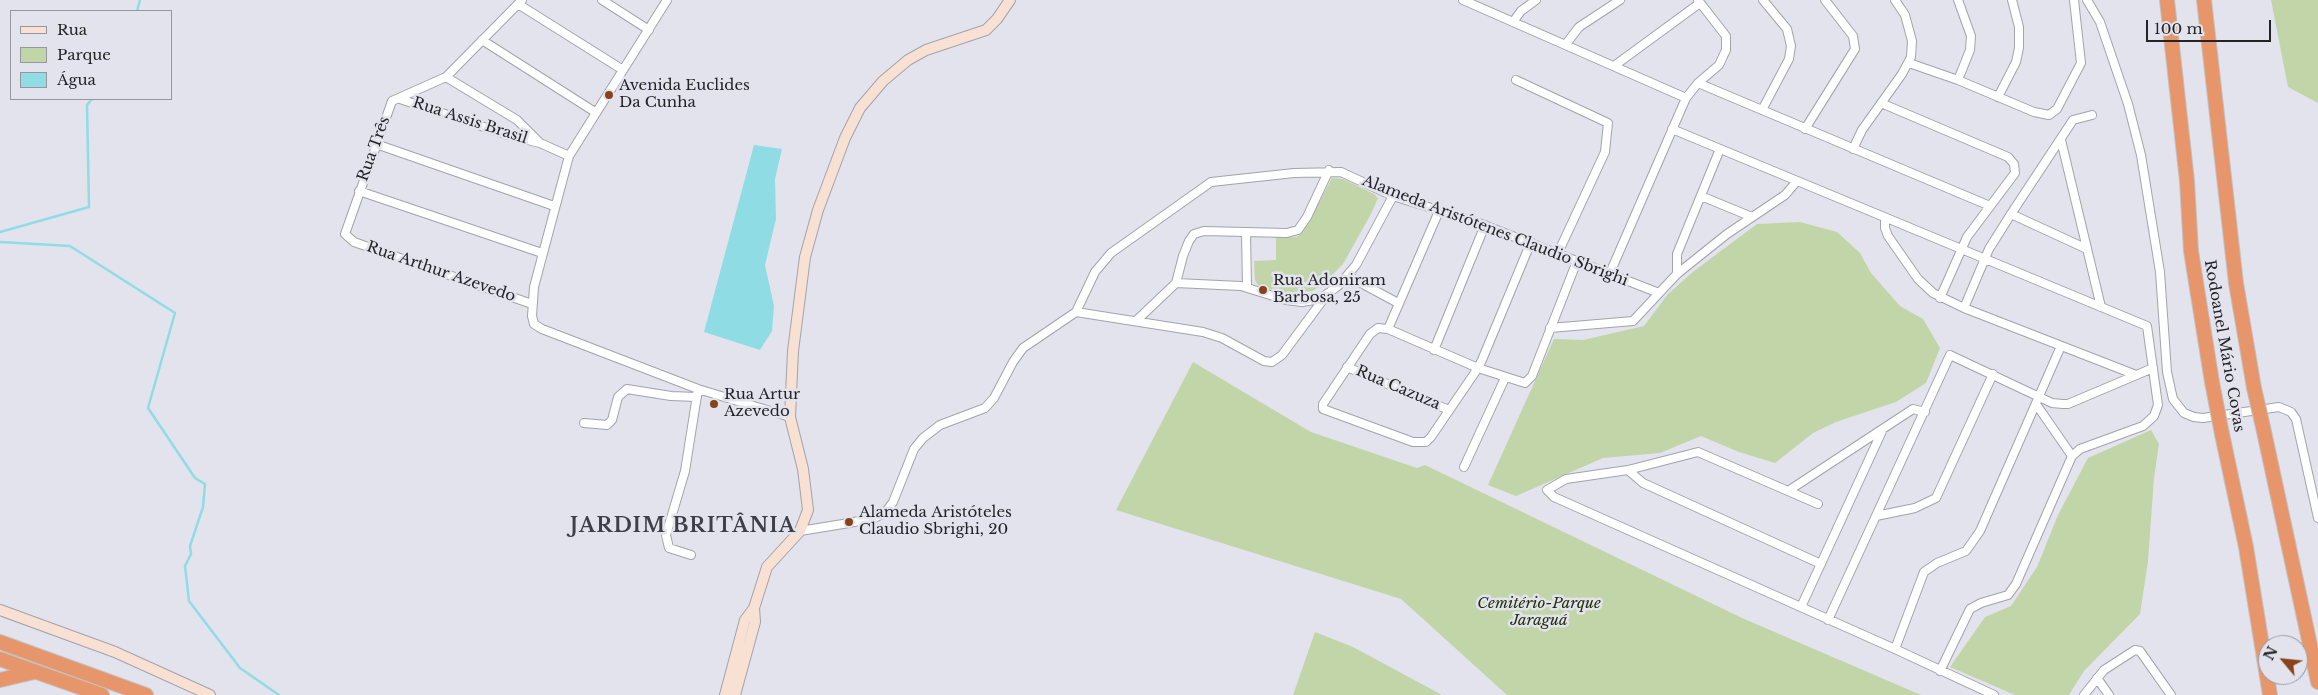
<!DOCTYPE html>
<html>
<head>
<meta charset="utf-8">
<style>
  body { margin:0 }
  #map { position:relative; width:2318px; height:695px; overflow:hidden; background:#e2e3ed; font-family:"Libre Baskerville",serif }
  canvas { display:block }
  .legend { position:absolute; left:10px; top:10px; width:162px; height:90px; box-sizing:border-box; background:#e2e3ed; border:1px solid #96979e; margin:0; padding:6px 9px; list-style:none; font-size:15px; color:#242427 }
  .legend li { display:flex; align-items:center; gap:10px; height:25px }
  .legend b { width:25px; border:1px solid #96979e }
  .north { position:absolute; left:2258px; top:635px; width:50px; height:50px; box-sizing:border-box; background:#e2e3ed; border:1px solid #96979e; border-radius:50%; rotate:298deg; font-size:14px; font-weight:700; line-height:20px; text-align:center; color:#242427 }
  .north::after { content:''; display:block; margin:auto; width:18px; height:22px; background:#874319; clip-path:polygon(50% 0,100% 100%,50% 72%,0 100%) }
  .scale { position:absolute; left:2146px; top:20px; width:125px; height:22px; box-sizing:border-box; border:2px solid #242427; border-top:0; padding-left:6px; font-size:15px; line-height:18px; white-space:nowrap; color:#242427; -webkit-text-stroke:4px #e2e3ed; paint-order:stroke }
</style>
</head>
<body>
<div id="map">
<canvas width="2318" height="695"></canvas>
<ul class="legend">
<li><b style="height:6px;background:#f8e0d3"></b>Rua</li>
<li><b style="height:14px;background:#c2d5a9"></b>Parque</li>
<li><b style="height:14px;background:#90dce4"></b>Água</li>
</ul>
<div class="north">N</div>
<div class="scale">100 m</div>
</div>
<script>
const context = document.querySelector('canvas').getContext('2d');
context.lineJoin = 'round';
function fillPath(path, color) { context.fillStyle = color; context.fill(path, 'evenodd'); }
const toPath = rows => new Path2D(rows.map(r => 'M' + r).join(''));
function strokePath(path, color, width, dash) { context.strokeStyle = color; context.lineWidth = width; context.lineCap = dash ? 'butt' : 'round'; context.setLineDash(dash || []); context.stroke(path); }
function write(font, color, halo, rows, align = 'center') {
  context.font = font + ' "Libre Baskerville",serif'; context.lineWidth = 5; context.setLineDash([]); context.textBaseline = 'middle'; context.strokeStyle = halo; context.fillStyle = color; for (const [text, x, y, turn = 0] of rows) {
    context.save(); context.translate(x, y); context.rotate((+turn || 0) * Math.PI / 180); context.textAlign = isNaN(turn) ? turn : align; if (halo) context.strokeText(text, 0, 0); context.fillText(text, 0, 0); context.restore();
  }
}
const green = toPath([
  [2271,0,2318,0,2318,103,2288,87],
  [1332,178,1343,179,1374,194,1378,198,1371,214,1343,264,1321,286,1312,291,1286,293,1259,287,1255,280,1254,261,1276,260,1276,237,1296,237,1303,232],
  [1800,222,1837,232,1860,253,1871,273,1900,306,1923,319,1940,348,1926,383,1896,402,1836,422,1813,433,1775,463,1739,452,1701,436,1660,453,1603,458,1516,496,1488,485,1554,339,1583,340,1644,326,1668,294,1694,271,1757,224],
  [1193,362,1311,432,1417,468,1425,465,1742,618,1921,695,1507,695,1401,599,1116,510],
  [2151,430,2159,444,2154,478,2148,561,2140,614,2084,671,2069,695,2015,695,1950,667,1985,617,2011,606,2037,567,2058,515,2088,458],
  [1315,632,1353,647,1442,695,1293,695]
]);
const water = toPath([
  [754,145,782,149,775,179,776,219,765,265,774,306,772,331,760,350,704,332]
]);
const stream = toPath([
  [137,11,140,0],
  [0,232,89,207,87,105,92,99],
  [0,242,70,246,175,313,148,408,195,478,205,484,203,507,190,546,191,554,185,566,189,601,240,668,279,695]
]);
const street = toPath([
  [522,0,446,77,392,101,345,234,354,242,532,304],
  [602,0,649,30],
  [667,0,569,156,534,287,532,316,534,324,542,329,698,389,790,417],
  [1463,0,1686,98],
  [2087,0,2100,22,2128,104,2141,155,2160,272,2167,372,2173,399,2184,413,2194,417,2203,418,2279,407,2291,412,2296,419,2318,518],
  [518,4,623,70],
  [1513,22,1521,11,1536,0],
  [482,40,595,112],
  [1566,44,1579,27,1620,0],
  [1909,63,1958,80,2034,112,2049,115,2057,109,2081,63,2074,0],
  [1614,66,1700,3],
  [446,77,517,120,540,143,569,156],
  [1516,80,1608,123,1605,152,1558,253],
  [1958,80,1970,50,1971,36,1958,0],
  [1698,83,1990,206],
  [1998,97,2016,62,2019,48,2019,27,2012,0],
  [400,99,511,136,540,143],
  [1881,103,2008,157,2014,164,2015,173,1967,237,1940,298],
  [1762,110,1789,59,1791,46,1787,29,1763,0],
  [1672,129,2147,326,2158,405,2154,416,2143,426,2080,449,2072,456,2016,584,2008,595,1981,603,1970,609,1940,671],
  [1805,129,1855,49,1853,36,1825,0],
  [2061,140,2101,307],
  [376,144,554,206],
  [1853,149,1862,130,1902,74,1911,57,1912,41,1905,15,1895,0],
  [359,191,542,253],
  [1701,196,1752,217],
  [2011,214,2087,249],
  [1885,218,1885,228,1888,236,1918,279,1933,293,1964,308,2136,375],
  [1246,233,1247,287],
  [1531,242,1482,360,1478,368,1431,437,1426,442,1413,442,1323,409,1323,404,1370,334,1378,328,1388,329,1478,368,1525,383,1532,376,1577,261],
  [1610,273,1686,98,1698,83,1719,65,1726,50,1726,36,1698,0],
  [1677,274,1677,254,1720,149],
  [1348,276,1398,303],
  [1176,283,1241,286,1286,300,1302,302,1320,299,1338,286,1356,265,1393,196],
  [1964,308,1989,249,2011,214,2073,120,2092,115],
  [1076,312,1203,332,1222,338,1264,361,1272,362,1282,355,1325,297],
  [1137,320,1176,283,1183,256,1189,241,1194,234,1204,231,1287,233,1298,230,1307,217,1329,170],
  [1550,328,1633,321,1677,274,1727,234,1785,195,1797,181],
  [1388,329,1439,211],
  [1434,350,1485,225],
  [1347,367,1449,410],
  [2036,404,2072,456],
  [584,423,607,425,612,420,618,397,627,389,671,396,697,397],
  [1464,467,1505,378],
  [1628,470,1643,483,1821,564],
  [1788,491,1913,409,1925,412],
  [1818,504,1698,452,1628,470,1566,479,1547,490,1554,497,1895,649,1994,695],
  [1876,516,1915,508,1936,498,1993,374],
  [800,531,849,523,874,518,885,513,893,502,914,449,923,438,940,425,985,408,994,398,1013,362,1023,348,1076,312,1095,272,1111,253,1211,182,1294,173,1341,172,1393,196,1476,222,1659,293],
  [691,555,669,548,666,535,685,471,698,389],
  [1801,607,1883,429],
  [1828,620,1950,355,2052,403,2063,404,2068,404,2153,368],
  [1895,649,1924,572,1937,563,1966,551,1980,531,2061,346],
  [2097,678,2109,695],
  [2084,695,2104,670,2135,650,2140,651,2171,695]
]);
const secondary = toPath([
  [0,610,115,652,210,695],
  [725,695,745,620,754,608,767,567,800,531,808,510,803,469,790,417,793,351,805,257,818,210,845,138,860,108,883,81,908,60,926,50,986,30,997,19,1010,0],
  [735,695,755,622,754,608]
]);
const highway = toPath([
  [2167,0,2187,181,2191,251,2212,382],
  [2204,0,2236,283,2254,388],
  [2263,427,2318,682],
  [2222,434,2246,547,2270,695],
  [0,642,146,695],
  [0,659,102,695],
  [0,680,34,672]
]);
const highwayBridge = toPath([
  [2212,382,2222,434],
  [2254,388,2263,427]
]);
const markers = [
  [609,95,5,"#874319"],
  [1263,290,5,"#874319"],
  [714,404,5,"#874319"],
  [849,522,5,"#874319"]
];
const poiNames = [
  ["Avenida Euclides",619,86],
  ["Da Cunha",619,103],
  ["Rua Adoniram",1273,281],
  ["Barbosa, 25",1273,298],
  ["Rua Artur",724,395],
  ["Azevedo",724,412],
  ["Alameda Aristóteles",859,513],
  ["Claudio Sbrighi, 20",859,530]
];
const streetNames = [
  ["Rua Assis Brasil",470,121,18],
  ["Rua Três",374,149,-70],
  ["Alameda Aristótenes Claudio Sbrighi",1495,231,21],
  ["Rua Arthur Azevedo",441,272,19],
  ["Rodoanel Mário Covas",2224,346,80],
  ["Rua Cazuza",1398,388,23]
];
const parkNames = [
  ["Cemitério-Parque",1539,604],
  ["Jaraguá",1539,621]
];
const districtNames = [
  ["JARDIM BRITÂNIA",683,526]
];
fillPath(green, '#c2d5a9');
fillPath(water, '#90dce4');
strokePath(stream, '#90dce4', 2.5);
strokePath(street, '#a2a3ac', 10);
strokePath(secondary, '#a2a3ac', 12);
strokePath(highway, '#c2c2c3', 16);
strokePath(street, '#fff', 8);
strokePath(secondary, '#f8e0d3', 10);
strokePath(highway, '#e7966b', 14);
strokePath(highwayBridge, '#c2c2c3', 16, []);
strokePath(highwayBridge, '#e7966b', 14);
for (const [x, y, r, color] of markers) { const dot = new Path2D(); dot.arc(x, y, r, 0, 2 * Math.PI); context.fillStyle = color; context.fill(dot); strokePath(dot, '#e2e3ed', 2); }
write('15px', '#242427', '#e2e3ed', poiNames, 'left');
write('15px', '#242427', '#e2e3ed', streetNames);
write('italic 15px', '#223008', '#e2e3ed', parkNames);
context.letterSpacing = '1px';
write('bold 20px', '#3e3f47', '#e2e3ed', districtNames);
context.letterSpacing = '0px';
</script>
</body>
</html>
